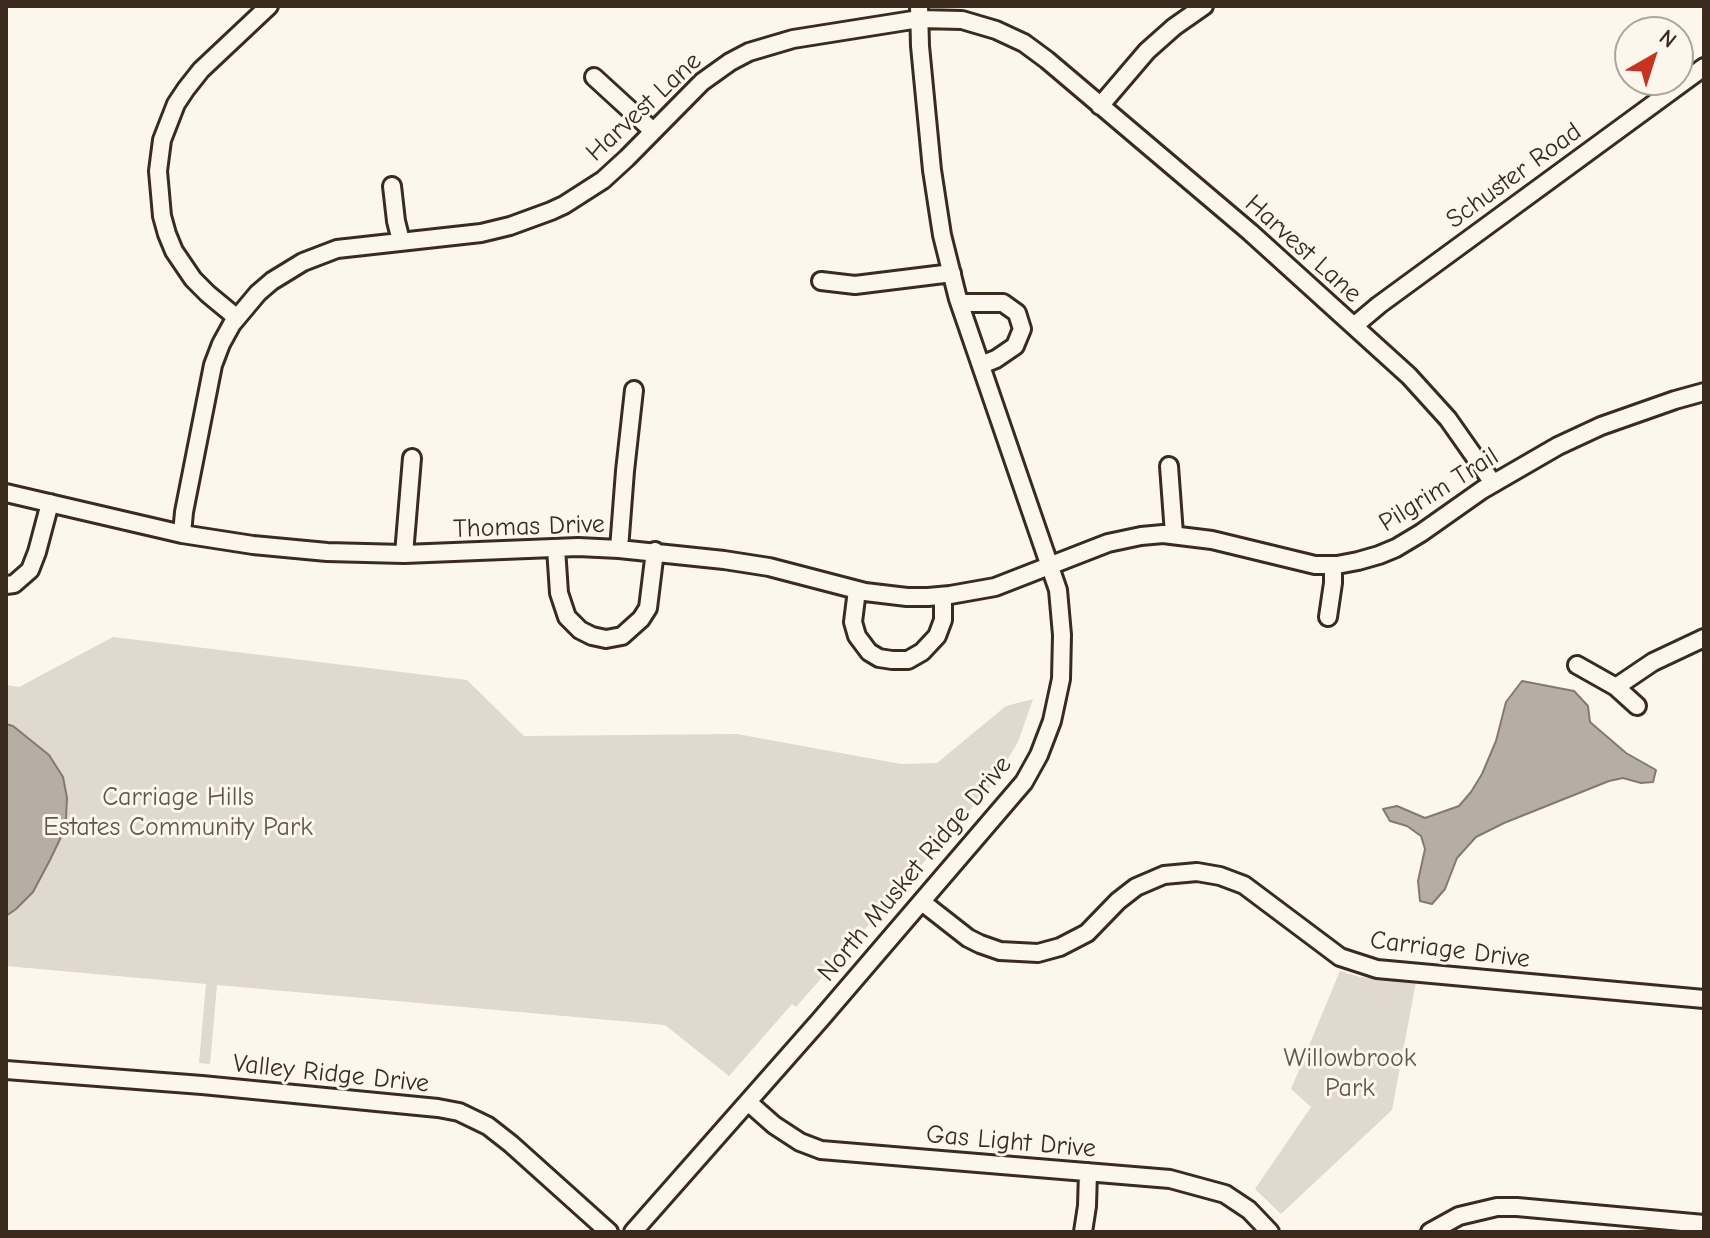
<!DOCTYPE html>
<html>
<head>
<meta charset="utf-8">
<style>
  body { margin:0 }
  #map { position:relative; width:1710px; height:1238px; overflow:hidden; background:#fbf7ec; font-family:"Comic Neue",sans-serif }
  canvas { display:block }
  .frame { position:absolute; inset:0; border:8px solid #3b2a1e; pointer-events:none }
  .north { position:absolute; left:1614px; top:16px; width:80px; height:80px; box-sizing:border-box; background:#fbf7ec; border:2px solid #aea59a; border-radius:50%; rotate:39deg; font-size:22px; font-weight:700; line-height:32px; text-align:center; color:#3b2a1e }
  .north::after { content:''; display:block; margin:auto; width:28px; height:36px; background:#c8321e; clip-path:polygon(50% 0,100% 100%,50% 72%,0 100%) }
</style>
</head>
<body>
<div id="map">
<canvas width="1710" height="1238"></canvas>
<div class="frame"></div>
<div class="north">N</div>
</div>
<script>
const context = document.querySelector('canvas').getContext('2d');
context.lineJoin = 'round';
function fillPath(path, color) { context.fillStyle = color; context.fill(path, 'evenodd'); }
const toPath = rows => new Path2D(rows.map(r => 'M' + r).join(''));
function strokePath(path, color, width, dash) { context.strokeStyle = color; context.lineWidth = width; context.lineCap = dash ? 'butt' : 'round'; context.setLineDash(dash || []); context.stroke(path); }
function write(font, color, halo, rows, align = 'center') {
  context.font = font + ' "Comic Neue",sans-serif'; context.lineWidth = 6; context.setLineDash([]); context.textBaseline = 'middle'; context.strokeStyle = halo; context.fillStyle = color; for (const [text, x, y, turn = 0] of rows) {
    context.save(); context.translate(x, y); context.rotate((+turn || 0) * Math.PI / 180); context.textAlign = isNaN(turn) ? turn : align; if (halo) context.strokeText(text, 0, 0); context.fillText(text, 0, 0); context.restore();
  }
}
const green = toPath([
  [113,637,467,680,524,736,737,734,901,764,937,763,1006,706,1033,699,1018,742,992,785,796,1007,792,1004,729,1076,665,1025,217,985,210,1064,199,1063,206,984,6,966,6,685,19,687],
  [1340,971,1360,977,1416,982,1392,1110,1281,1214,1255,1189,1311,1107,1291,1089]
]);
const water = toPath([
  [1522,681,1574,691,1588,706,1590,722,1626,753,1656,770,1653,782,1641,783,1623,778,1609,781,1504,823,1476,837,1457,858,1445,889,1432,904,1420,901,1418,881,1425,849,1421,836,1407,826,1390,821,1383,809,1397,806,1425,818,1459,806,1471,792,1482,774,1496,741,1506,702,1522,681],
  [6,724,13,726,49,755,63,777,67,798,66,818,61,837,50,860,33,892,16,909,6,916,6,724]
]);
const street = toPath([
  [594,77,653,131],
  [1100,106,1147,51,1174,27,1204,6],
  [392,186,396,221,401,241],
  [821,281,855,285,952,273],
  [958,299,963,303,1003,303,1017,313,1022,329,1015,346,996,359,981,365],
  [237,318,208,294,193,279,174,251,167,234,162,216,158,171,162,140,176,104,186,89,201,70,269,6],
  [1354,326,1379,305,1704,67],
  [1169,466,1174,534],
  [6,493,182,534,253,545,327,552,404,554,578,547,619,549,724,560,769,567,865,592,907,597,928,597,950,595,995,587,1108,543,1141,536,1163,534,1212,540,1315,565,1337,565,1358,561,1379,555,1396,548,1421,533,1482,490,1558,446,1601,426,1675,400,1704,392],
  [182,534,184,512,213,365,221,344,232,324,258,293,272,281,303,262,337,249,481,233,510,226,551,211,564,205,603,180,627,158,702,82,730,62,749,52,793,39,919,19,962,20,996,30,1024,43,1047,60,1250,232,1409,376,1448,419,1493,483],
  [556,548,559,593,567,617,580,630,592,636,606,639,622,636,641,619,648,608,655,551],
  [619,549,625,471,634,390],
  [404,554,412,458],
  [6,585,14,584,30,570,37,552,50,503],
  [857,590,853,622,857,636,869,652,879,658,892,660,908,660,922,652,937,636,943,620,943,596],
  [1328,617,1333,583,1333,565],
  [1577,665,1616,687,1637,706],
  [1616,687,1653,662,1704,638],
  [922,902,968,938,980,944,1000,951,1038,953,1060,947,1087,933,1118,901,1136,887,1164,875,1197,872,1220,876,1244,885,1340,957,1377,969,1704,999],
  [6,1070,202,1085,438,1108,459,1112,488,1126,511,1144,609,1232],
  [748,1102,774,1125,800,1142,821,1150,1170,1179,1225,1194,1249,1210,1270,1232],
  [633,1232,820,1020,1024,782,1039,755,1052,721,1061,679,1062,635,1058,590,958,299,942,235,932,170,920,46,919,6],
  [1083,1232,1087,1206,1088,1172],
  [1430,1232,1459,1216,1497,1207,1517,1207,1704,1224]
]);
const streetNames = [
  ["Harvest Lane",644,107,-43],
  ["Schuster Road",1514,176,-36],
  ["Harvest Lane",1303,249,42],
  ["Pilgrim Trail",1439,490,-32],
  ["Thomas Drive",529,527,-2],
  ["North Musket Ridge Drive",915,869,-50],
  ["Carriage Drive",1450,950,7],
  ["Valley Ridge Drive",331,1074,6],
  ["Gas Light Drive",1011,1142,5]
];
const parkNames = [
  ["Carriage Hills",178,798],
  ["Estates Community Park",178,828],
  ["Willowbrook",1350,1059],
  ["Park",1350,1089]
];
fillPath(green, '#dfd9ce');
fillPath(water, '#b6aea2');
strokePath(water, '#85796d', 2);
strokePath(street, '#3b2a1e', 22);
strokePath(street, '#fbf7ec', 16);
write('26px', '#3b2a1e', '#fbf7ec', streetNames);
write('26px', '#64564a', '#fbf7ec', parkNames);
</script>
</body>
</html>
